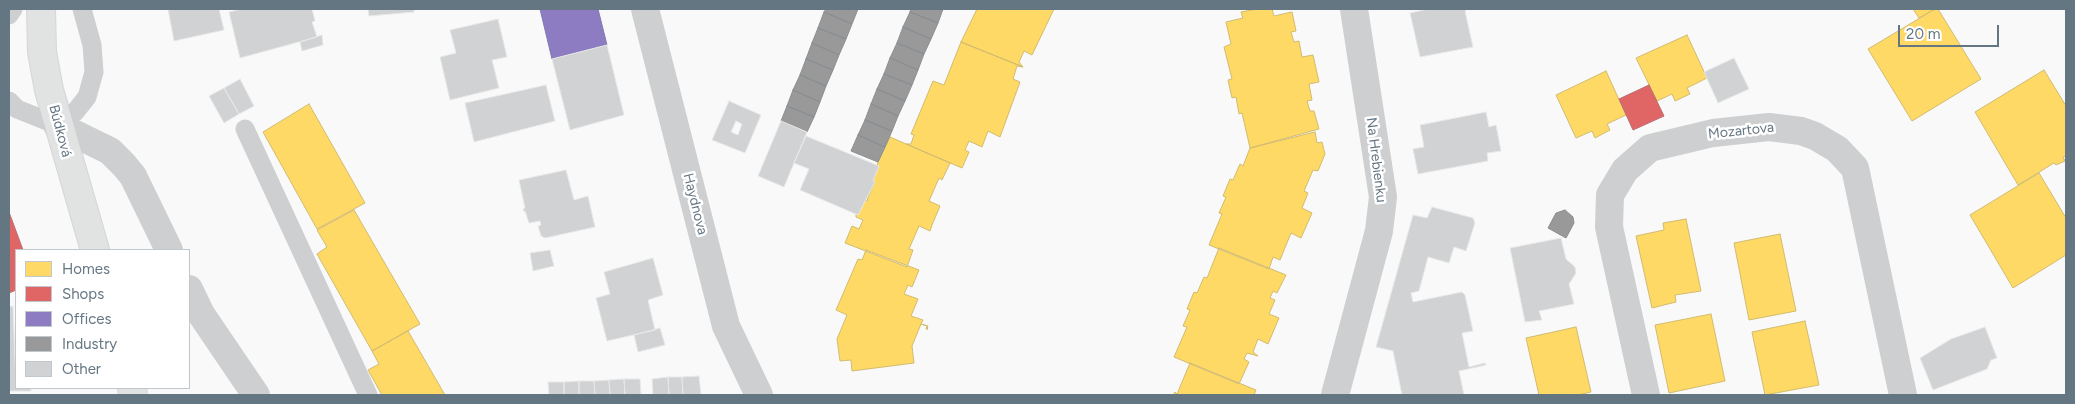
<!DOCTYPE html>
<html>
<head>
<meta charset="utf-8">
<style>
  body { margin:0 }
  #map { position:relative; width:2075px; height:404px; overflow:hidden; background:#f9f9f9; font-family:Figtree,sans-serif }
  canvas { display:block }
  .frame { position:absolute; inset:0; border:10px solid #657683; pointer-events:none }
  .legend { position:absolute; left:15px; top:249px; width:175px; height:140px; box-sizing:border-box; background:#fff; border:1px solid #c1c8cd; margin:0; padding:6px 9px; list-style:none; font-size:15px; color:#657683 }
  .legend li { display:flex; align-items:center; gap:10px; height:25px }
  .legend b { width:25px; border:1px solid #c1c8cd }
  .scale { position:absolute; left:1898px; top:25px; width:101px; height:22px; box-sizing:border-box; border:2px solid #657683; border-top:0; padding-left:6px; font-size:15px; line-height:18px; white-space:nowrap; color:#657683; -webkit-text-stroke:4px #fff; paint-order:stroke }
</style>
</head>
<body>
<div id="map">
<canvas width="2075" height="404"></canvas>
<div class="frame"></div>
<ul class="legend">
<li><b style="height:14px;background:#ffd966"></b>Homes</li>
<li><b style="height:14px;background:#e06666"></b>Shops</li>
<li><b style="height:14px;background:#8e7cc3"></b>Offices</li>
<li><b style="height:14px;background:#999"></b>Industry</li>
<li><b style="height:14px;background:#d0d2d3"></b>Other</li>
</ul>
<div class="scale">20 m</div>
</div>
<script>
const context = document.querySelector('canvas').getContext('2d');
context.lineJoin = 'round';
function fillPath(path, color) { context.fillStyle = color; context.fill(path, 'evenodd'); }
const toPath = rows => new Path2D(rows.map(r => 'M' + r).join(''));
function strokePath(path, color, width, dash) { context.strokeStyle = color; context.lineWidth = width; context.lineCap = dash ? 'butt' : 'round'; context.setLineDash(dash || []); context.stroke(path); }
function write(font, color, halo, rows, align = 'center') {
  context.font = font + ' Figtree,sans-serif'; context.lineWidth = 5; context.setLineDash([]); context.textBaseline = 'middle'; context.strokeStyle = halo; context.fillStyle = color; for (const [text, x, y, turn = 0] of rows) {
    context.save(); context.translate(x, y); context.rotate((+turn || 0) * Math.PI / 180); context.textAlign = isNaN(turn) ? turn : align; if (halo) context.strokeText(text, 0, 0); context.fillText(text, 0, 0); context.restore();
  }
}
const homes = toPath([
  [977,9,1054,9,1032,55,1024,51,1019,62,1023,67,961,42,977,9],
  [1257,9,1272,9,1274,16,1292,12,1296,31,1291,32,1294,42,1299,41,1302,57,1313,55,1319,82,1309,84,1312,100,1307,101,1310,111,1314,111,1319,129,1250,148,1242,113,1239,114,1236,97,1232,98,1228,80,1232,79,1224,47,1231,44,1226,22,1243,18,1241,12,1257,9],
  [1913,9,1935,9,1919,18,1913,9],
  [1935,9,1938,9,1981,79,1912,121,1868,49,1935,9],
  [1687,35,1707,78,1687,88,1690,94,1675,101,1672,94,1657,101,1636,58,1687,35],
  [961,42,1023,67,1017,66,1013,79,1020,82,1000,137,988,131,982,147,969,141,965,150,969,152,962,168,906,144,911,144,914,135,911,134,933,81,944,85,961,42],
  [2044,70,2066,106,2066,156,2063,157,2065,161,2056,165,2054,163,2018,185,1975,112,2044,70],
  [1606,71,1626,115,1607,124,1610,130,1595,138,1592,131,1576,138,1556,95,1606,71],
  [309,104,365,203,317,229,263,132,309,104],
  [1315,132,1317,143,1322,142,1325,154,1318,171,1313,170,1304,191,1308,193,1302,208,1312,213,1301,238,1291,233,1280,260,1273,257,1269,269,1209,245,1222,214,1219,213,1226,197,1223,196,1230,179,1233,180,1240,164,1243,166,1250,148,1315,132],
  [890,137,950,163,942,180,939,178,929,201,940,206,932,225,930,231,919,226,909,249,913,250,907,267,845,243,852,226,859,229,863,220,856,217,856,215,864,200,867,201,868,197,875,182,873,181,878,162,890,137],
  [2039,173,2066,218,2066,255,2013,288,1970,215,2039,173],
  [354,210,420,324,372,351,317,254,327,247,317,230,354,210],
  [1686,219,1701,291,1675,295,1676,302,1652,308,1636,236,1664,230,1663,223,1686,219],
  [1780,234,1796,311,1749,320,1734,243,1780,234],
  [1219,248,1286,275,1277,293,1273,291,1270,298,1275,300,1269,314,1279,318,1268,344,1258,339,1253,352,1258,356,1247,353,1244,359,1249,362,1239,384,1174,357,1187,327,1183,326,1190,310,1187,309,1194,292,1197,293,1204,277,1207,278,1219,248],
  [866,250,919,270,912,287,908,285,904,294,918,299,911,316,923,320,921,324,928,326,927,329,928,329,926,329,927,326,921,324,912,346,914,363,852,371,851,360,840,361,837,339,847,315,836,310,858,259,862,260,866,250],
  [1711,314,1725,381,1669,393,1655,325,1711,314],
  [1805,321,1819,385,1765,395,1752,332,1805,321],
  [1576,327,1591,392,1578,395,1539,395,1526,338,1576,327],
  [408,331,445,395,382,395,368,370,379,364,372,351,408,331],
  [1190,363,1256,390,1254,395,1173,395,1175,392,1177,394,1190,363]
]);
const shops = toPath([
  [1649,85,1664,116,1633,130,1619,99,1649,85],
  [9,212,23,250,16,250,16,290,9,293,9,212]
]);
const offices = toPath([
  [540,9,598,9,607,45,552,59,540,9]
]);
const industry = toPath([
  [826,9,858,9,852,24,824,12,826,9],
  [911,9,943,9,938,23,910,12,911,9],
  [824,12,852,24,846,39,818,28,824,12],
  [910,12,938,23,931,39,903,27,910,12],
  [903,27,931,39,924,54,897,43,903,27],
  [818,28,846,39,839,55,812,43,818,28],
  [812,43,839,55,833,70,806,59,812,43],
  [897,43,924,54,918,70,890,58,897,43],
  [890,58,918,70,912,85,884,74,890,58],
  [806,59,833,70,826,86,800,75,806,59],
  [884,74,912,85,905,101,877,89,884,74],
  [800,75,826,86,820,102,793,90,800,75],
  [877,89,905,101,898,116,871,104,877,89],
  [793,90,820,102,814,117,787,106,793,90],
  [871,104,898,116,892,131,865,120,871,104],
  [787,106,814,117,807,132,781,121,787,106],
  [865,120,892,131,885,147,858,135,865,120],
  [858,135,885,147,878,162,851,151,858,135],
  [1565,210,1573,217,1574,223,1566,238,1548,228,1556,213,1565,210]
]);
const building = toPath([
  [168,9,219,9,224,30,174,41,168,9],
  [242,9,312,9,315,21,312,22,317,37,240,58,229,12,242,9],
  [368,9,414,9,414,12,369,16,368,9],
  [1428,9,1468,9,1465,11,1473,47,1420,57,1410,13,1428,9],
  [498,19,507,57,492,60,499,88,450,100,440,57,456,53,450,30,498,19],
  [322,35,323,45,302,51,300,42,322,35],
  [607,45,624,115,570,130,552,59,607,45],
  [1734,58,1749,89,1718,103,1704,72,1734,58],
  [240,79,254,106,239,114,224,88,240,79],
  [546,85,555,121,474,142,465,103,546,85],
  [224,88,239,114,224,123,209,96,224,88],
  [729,101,761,115,745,153,712,140,729,101],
  [736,121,742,124,738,135,731,132,736,121],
  [1486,112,1489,127,1496,125,1501,151,1487,153,1488,161,1418,174,1413,149,1424,147,1420,125,1486,112],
  [781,121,807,132,784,187,758,176,781,121],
  [806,136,879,166,873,181,875,182,858,215,800,190,809,169,794,163,806,136],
  [566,170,574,200,588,196,595,227,545,238,541,236,538,226,541,225,540,221,529,223,525,211,524,212,523,209,525,208,519,180,566,170],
  [1432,207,1473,218,1475,223,1466,251,1454,247,1449,263,1428,257,1419,291,1411,293,1413,302,1462,292,1465,295,1473,331,1462,333,1469,367,1485,363,1486,365,1459,371,1464,395,1402,395,1393,351,1376,347,1413,215,1427,218,1432,207],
  [1561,238,1566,259,1575,267,1576,273,1569,284,1574,304,1539,311,1542,320,1525,322,1510,248,1561,238],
  [550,250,554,266,533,271,530,253,550,250],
  [653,258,663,295,648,300,655,330,607,341,596,298,610,294,604,272,653,258],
  [13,306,16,388,31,388,31,391,9,391,9,307,13,306],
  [1985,327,1997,358,1991,360,1987,369,1933,390,1920,358,1951,339,1985,327],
  [660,328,665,345,638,352,634,335,660,328],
  [699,376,701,395,683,395,682,377,699,376],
  [668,377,682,377,683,395,669,395,668,377],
  [668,377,669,395,653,395,652,379,668,377],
  [624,379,625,395,610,395,609,380,624,379],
  [624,379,640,379,641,395,625,395,624,379],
  [609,380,610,395,595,395,594,381,609,380],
  [579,381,594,381,595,395,579,395,579,381],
  [579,381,579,395,564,395,564,382,579,381],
  [548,382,564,382,564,395,549,395,548,382]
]);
const lane = toPath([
  [9,15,13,9],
  [9,101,17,109,57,125,75,112,87,97,94,72,92,45,82,9],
  [245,129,368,395]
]);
const street = toPath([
  [645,9,726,326,759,395],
  [57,125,110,151,124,165,133,176,169,250],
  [189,289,201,314,256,395],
  [1335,395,1379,231,1383,197,1354,9],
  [1646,395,1609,227,1610,195,1625,170,1650,148,1713,133,1769,127,1801,131,1815,136,1837,149,1855,168,1903,395]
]);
const secondary = toPath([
  [41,9,42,52,49,90,95,250],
  [132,388,133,395]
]);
const streetNames = [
  ["Búdková",60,131,75],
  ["Mozartova",1741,131,-6],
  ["Na Hrebienku",1376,160,83],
  ["Haydnova",695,204,76]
];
fillPath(homes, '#ffd966');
strokePath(homes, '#d1bb6f', 1);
fillPath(shops, '#e06666');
strokePath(shops, '#bb6b6f', 1);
fillPath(offices, '#8e7cc3');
strokePath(offices, '#827ab0', 1);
fillPath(industry, '#999');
strokePath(industry, '#898e92', 1);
fillPath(building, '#d0d2d3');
strokePath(building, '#e8e8e8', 1);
strokePath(secondary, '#d5d6d7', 30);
strokePath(lane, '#cecfd0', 19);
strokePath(street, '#cecfd0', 28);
strokePath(secondary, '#e1e2e2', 28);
write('14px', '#657683', '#fff', streetNames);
</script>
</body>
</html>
